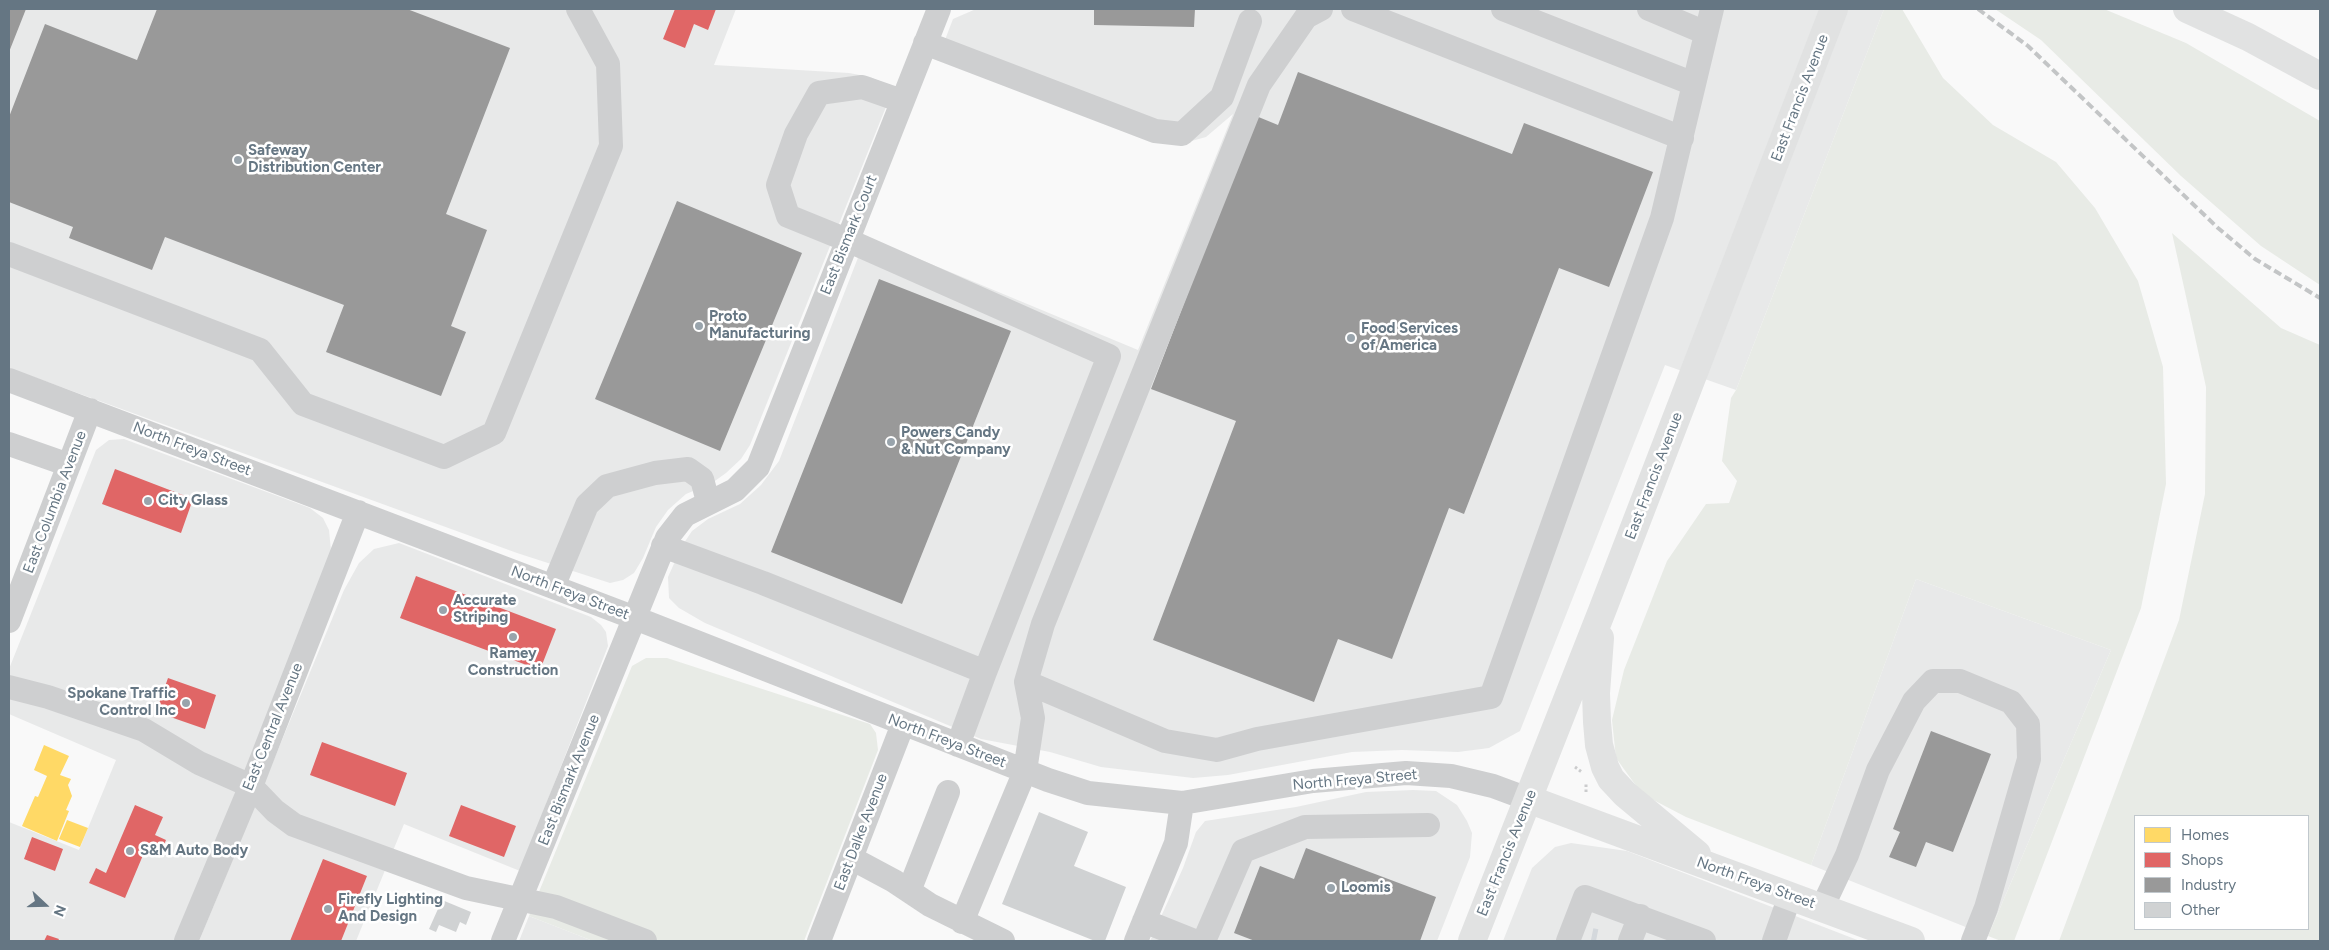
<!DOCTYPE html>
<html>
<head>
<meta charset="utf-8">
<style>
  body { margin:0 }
  #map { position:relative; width:2329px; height:950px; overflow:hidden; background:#f9f9f9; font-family:Figtree,sans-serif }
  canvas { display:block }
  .frame { position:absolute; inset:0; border:10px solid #657683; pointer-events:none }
  .legend { position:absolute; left:2134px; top:815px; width:175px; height:115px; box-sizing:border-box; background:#fff; border:1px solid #c1c8cd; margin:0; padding:6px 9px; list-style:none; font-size:15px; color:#657683 }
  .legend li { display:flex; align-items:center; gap:10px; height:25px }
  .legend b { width:25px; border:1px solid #c1c8cd }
  .north { position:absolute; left:20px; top:880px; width:50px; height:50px; -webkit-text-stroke:4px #fff; paint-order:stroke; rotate:111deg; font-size:14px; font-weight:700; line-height:20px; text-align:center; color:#657683 }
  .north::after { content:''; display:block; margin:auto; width:18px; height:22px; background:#657683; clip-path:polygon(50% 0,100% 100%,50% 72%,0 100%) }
</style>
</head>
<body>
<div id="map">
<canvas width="2329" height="950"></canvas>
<div class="frame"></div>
<ul class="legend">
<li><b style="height:14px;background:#ffd966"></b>Homes</li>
<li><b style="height:14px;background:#e06666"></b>Shops</li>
<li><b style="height:14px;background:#999"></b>Industry</li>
<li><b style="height:14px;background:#d0d2d3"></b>Other</li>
</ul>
<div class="north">N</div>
</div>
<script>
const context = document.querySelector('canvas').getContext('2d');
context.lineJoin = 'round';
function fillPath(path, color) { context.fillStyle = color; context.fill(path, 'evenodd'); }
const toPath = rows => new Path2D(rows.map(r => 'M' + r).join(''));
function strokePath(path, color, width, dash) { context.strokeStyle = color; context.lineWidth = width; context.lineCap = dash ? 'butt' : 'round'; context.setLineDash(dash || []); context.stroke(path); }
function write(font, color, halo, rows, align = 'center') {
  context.font = font + ' Figtree,sans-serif'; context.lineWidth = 5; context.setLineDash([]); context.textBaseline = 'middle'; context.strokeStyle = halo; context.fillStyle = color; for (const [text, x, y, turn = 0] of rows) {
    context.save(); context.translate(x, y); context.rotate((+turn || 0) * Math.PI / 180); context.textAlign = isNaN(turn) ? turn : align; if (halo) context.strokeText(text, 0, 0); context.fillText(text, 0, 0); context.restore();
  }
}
const built = toPath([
  [9,9,736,9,714,65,849,73,870,77,894,87,750,445,741,459,726,473,712,483,686,494,668,510,656,527,643,558,634,573,623,580,610,583,517,553,9,368],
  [976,9,1884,9,1736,390,1665,365,1520,731,1489,748,1458,752,1402,750,1352,752,1228,775,1193,778,1101,767,1050,752,981,739,705,623,679,608,669,598,668,577,682,546,692,531,708,519,740,504,761,485,779,461,866,237,1138,350,1233,114,1206,137,1177,145,938,58,953,19],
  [124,439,310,508,323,518,329,530,331,551,178,941,9,941,9,822,79,850,116,760,9,714,9,669,96,450,109,440],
  [399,543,591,617,601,625,606,632,608,646,520,871,404,824,356,941,199,941,344,590,359,563,374,549],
  [1916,579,2111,650,1988,936,1811,865],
  [1413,790,1436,791,1457,805,1467,821,1472,833,1470,857,1437,941,1150,941,1183,868,1196,832,1205,821,1296,807,1366,792],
  [1571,843,1627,851,1860,941,1503,941,1532,868,1555,847],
  [529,916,593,941,519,941]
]);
const green = toPath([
  [1884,9,1902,9,1943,78,1993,125,2056,162,2095,208,2138,281,2163,367,2166,484,2141,608,2014,941,2001,941,1988,936,2111,650,1916,579,1811,865,1686,817,1642,794,1616,758,1612,720,1624,670,1667,561,1706,504,1729,503,1737,481,1722,461,1731,398,1736,390],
  [1995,9,2104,9,2186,43,2320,121,2320,285,2261,246,2181,176,2041,40],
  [2172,233,2281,328,2320,345,2320,941,2059,941,2179,620,2205,494,2206,387],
  [2308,816,2308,929,2135,929,2135,816],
  [646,658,667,658,870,724,876,733,878,750,804,941,593,941,529,916,632,666]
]);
const homes = toPath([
  [44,745,69,756,60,775,71,779,68,785,72,796,66,810,69,811,57,841,22,826,35,796,38,797,47,776,34,770],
  [67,820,88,828,80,847,59,839]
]);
const shops = toPath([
  [675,9,716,9,708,30,694,24,685,48,663,39],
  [115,469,193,499,181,533,102,504],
  [416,576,556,629,540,670,400,618],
  [168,678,216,695,205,729,156,712],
  [322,742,407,773,395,806,310,775],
  [135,805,163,817,155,835,166,840,160,854,146,848,125,898,89,883,96,868,106,873],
  [461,805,516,826,504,857,449,836],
  [32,837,63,849,55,871,24,859],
  [323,859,367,876,341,941,290,941],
  [47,935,59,939,58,941,44,941]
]);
const industry = toPath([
  [9,9,26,9,9,52],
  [157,9,407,9,510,48,446,214,487,230,451,326,466,332,441,396,326,352,344,305,165,237,152,270,69,238,73,227,9,202,9,117,45,24,137,60],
  [1094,9,1195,9,1194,27,1094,25],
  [1298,72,1512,154,1524,123,1653,172,1609,287,1559,268,1464,514,1449,508,1392,659,1338,639,1314,702,1153,640,1236,421,1151,389,1256,116,1278,125],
  [677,201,802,253,720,451,595,399],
  [879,279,1011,331,902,604,771,552],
  [1931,731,1991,754,1953,852,1926,842,1916,867,1889,857,1900,832,1893,829],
  [1306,848,1436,897,1420,941,1255,941,1234,933,1260,866,1294,879]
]);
const building = toPath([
  [1039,812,1088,832,1074,866,1126,887,1105,941,1095,941,1002,904],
  [442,900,471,912,466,925,460,922,456,932,439,925,436,932,429,929]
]);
const minorTunnel = toPath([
  [1591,940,1596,941]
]);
const path = toPath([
  [1575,767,1583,773],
  [1586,792,1586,782]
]);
const minor = toPath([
  [1353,9,1682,138],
  [1503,9,1694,84],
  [1649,9,1706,33],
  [925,43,1155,131,1182,134,1222,97,1250,21],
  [902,101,862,87,819,93,796,134,778,185,788,216,847,240,1109,356,985,672],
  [9,254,260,350,303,404,444,457,494,433,611,146,608,64,578,9],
  [9,380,635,618,1048,780,1088,793,1182,803,1313,781,1406,773,1451,776,1493,786,1528,799],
  [9,444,69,465],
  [663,546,763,583,985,672,958,745],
  [553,587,587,505,607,486,655,473,688,469,702,479,708,502],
  [9,621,90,410],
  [1026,682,1165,741,1217,750,1257,739,1491,697,1662,218,1712,9],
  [9,687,48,697,144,730,199,763,251,786,275,811,294,825,466,888,556,907,645,941],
  [851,858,894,881,930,905,1003,941],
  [909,891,948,792],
  [1822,908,1847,855,1878,770,1914,701,1933,681,1960,681,2011,702,2028,724,2029,759,1986,908,1973,941],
  [1144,921,1194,941],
  [962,922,1025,771,1033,718,1026,682,1043,624,1259,85,1306,17,1321,9],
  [186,941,255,776,358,512],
  [503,941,667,538,685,515,735,490,758,467,939,9],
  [819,941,903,724],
  [1136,941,1176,843,1182,803],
  [1204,941,1243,851,1305,827,1428,825],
  [1568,941,1585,897,1704,941],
  [1630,941,1640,916],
  [1774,941,1790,896]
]);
const major = toPath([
  [1600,638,1596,693,1597,722,1599,745,1605,767,1611,779,1625,794,1697,854],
  [1528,799,1911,941],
  [1472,941,1602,611,1834,9]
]);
const highway = toPath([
  [2187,9,2248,37,2320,76]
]);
const rail = toPath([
  [1978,9,2028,46,2218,228,2255,259,2320,298]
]);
const markers = [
  [238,160,5,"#99a4ac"],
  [699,326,5,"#99a4ac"],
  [1351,338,5,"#99a4ac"],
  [891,442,5,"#99a4ac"],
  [148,501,5,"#99a4ac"],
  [443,610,5,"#99a4ac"],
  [513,637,5,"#99a4ac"],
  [186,703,5,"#99a4ac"],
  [130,851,5,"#99a4ac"],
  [1331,888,5,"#99a4ac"],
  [328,909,5,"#99a4ac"]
];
const streetNames = [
  ["East Francis Avenue",1800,98,-69],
  ["East Bismark Court",849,235,-68],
  ["North Freya Street",192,449,21],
  ["East Francis Avenue",1654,476,-69],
  ["East Columbia Avenue",55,502,-69],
  ["North Freya Street",570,593,21],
  ["East Central Avenue",273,727,-68],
  ["North Freya Street",947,741,21],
  ["East Bismark Avenue",569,780,-68],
  ["North Freya Street",1355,780,-5],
  ["East Dalke Avenue",861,832,-69],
  ["East Francis Avenue",1507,853,-68],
  ["North Freya Street",1756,883,20]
];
const poiNames = [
  ["Safeway",248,151],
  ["Distribution Center",248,168],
  ["Proto",709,317],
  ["Manufacturing",709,334],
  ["Food Services",1361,329],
  ["of America",1361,346],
  ["Powers Candy",901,433],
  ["& Nut Company",901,450],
  ["City Glass",158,501],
  ["Accurate",453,601],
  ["Striping",453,618],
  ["Ramey",513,654,"center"],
  ["Construction",513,671,"center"],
  ["Spokane Traffic",176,694,"right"],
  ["Control Inc",176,711,"right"],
  ["S&M Auto Body",140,851],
  ["Loomis",1341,888],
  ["Firefly Lighting",338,900],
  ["And Design",338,917]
];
fillPath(built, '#e8e9e9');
fillPath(green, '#e8ebe6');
fillPath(homes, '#ffd966');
fillPath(shops, '#e06666');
fillPath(industry, '#999');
fillPath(building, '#d0d2d3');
strokePath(minorTunnel, '#d4d8dc', 24, [24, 12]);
strokePath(path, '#cbcccd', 3, [2.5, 2.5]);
strokePath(minor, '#cecfd0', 24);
strokePath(major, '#e1e2e2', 28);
strokePath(highway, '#e1e2e2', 28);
strokePath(rail, '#c3c5c6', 4, [8, 4]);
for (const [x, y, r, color] of markers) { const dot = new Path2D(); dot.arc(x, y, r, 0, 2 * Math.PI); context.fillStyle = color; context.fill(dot); strokePath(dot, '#fff', 2); }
write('15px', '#657683', '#fff', streetNames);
write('bold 15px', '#657683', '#fff', poiNames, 'left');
</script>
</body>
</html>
